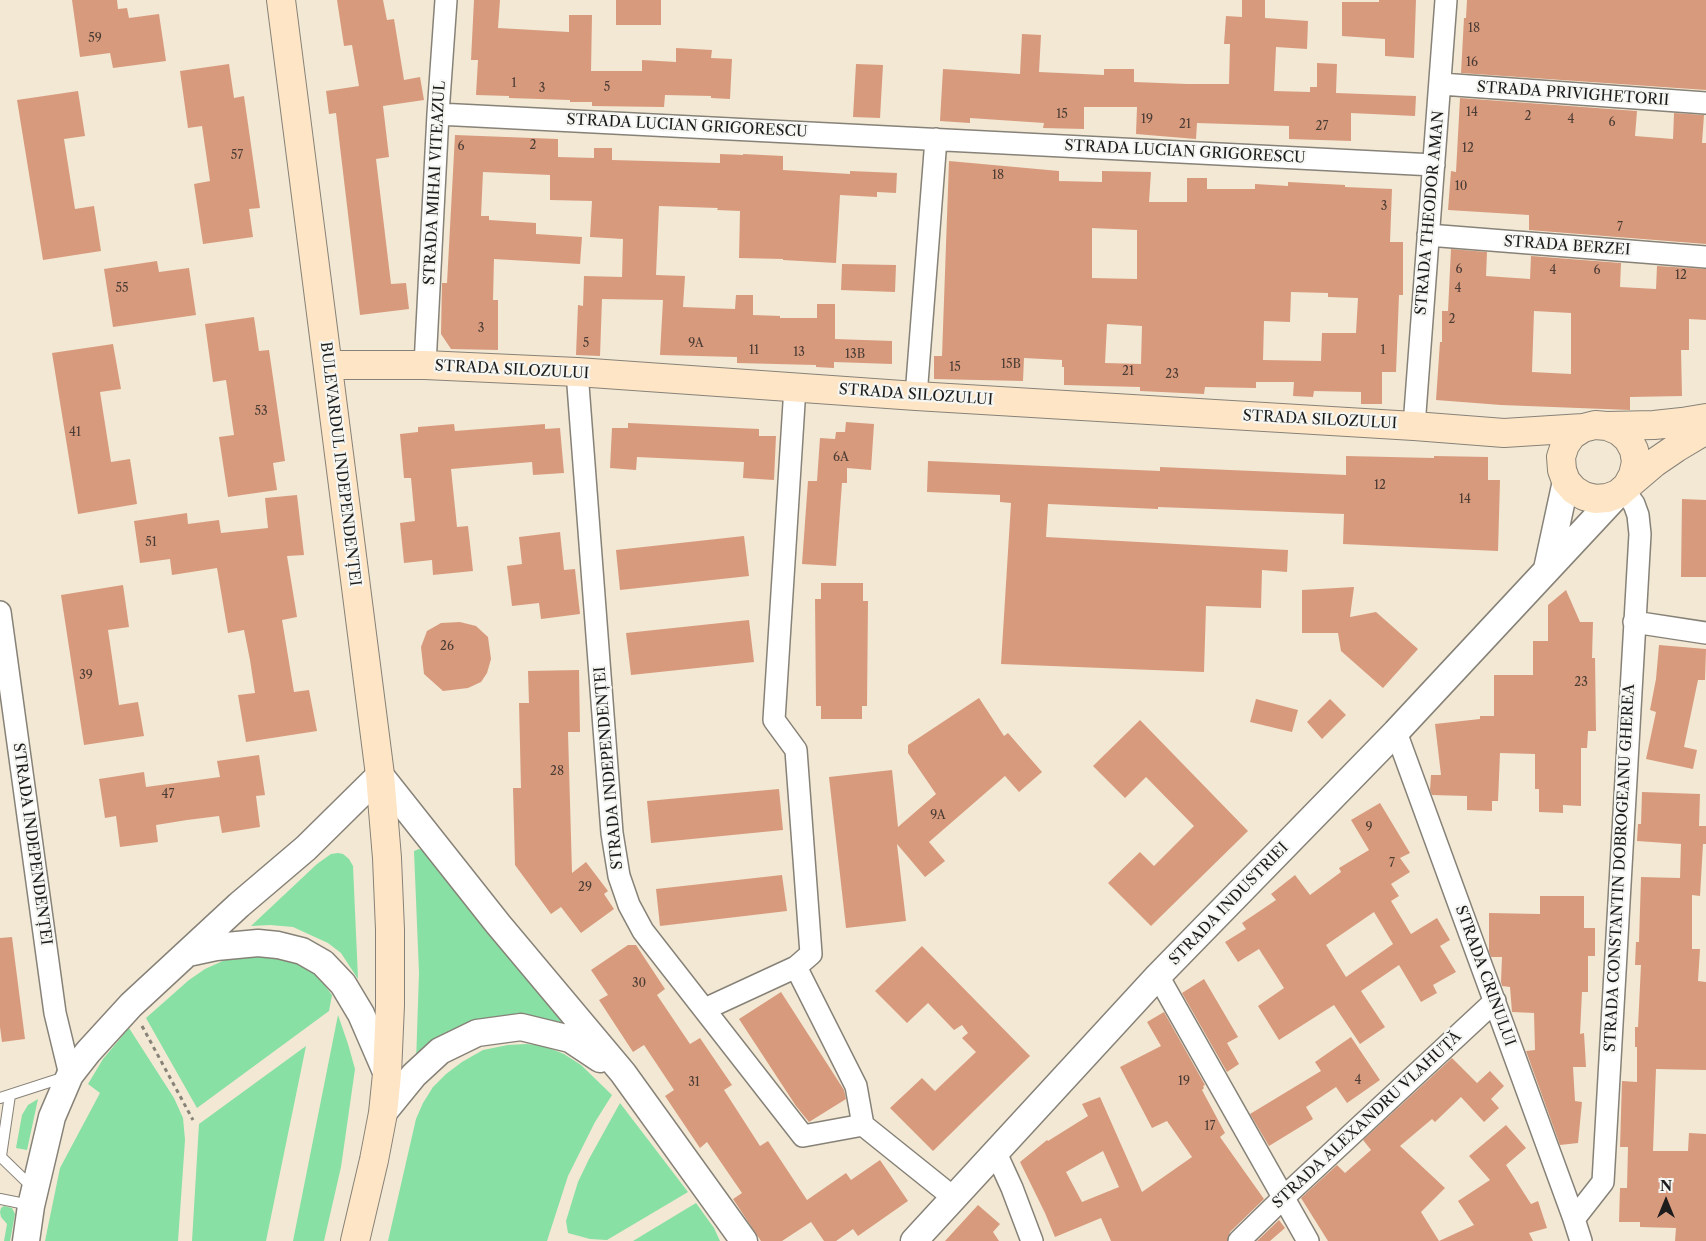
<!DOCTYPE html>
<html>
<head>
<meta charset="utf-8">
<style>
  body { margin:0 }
  #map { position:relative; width:1706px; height:1241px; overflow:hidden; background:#f2e8d4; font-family:"Libre Caslon Text",serif }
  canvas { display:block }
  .north { position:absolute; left:1641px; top:1176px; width:50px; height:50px; -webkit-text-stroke:4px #f6f6f2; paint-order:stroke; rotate:0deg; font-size:14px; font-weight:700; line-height:20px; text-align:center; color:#1c1c1c }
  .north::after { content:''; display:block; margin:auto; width:18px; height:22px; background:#1c1c1c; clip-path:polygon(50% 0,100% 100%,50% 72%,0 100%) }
</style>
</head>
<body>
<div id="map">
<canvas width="1706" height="1241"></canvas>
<div class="north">N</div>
</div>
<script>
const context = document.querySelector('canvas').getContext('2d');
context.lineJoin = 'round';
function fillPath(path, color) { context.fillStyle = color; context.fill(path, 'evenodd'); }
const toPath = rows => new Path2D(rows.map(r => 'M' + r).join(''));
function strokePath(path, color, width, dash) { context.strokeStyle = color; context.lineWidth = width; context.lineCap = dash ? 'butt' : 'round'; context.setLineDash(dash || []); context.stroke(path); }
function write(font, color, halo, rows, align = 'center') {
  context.font = font + ' "Libre Caslon Text",serif'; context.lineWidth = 4.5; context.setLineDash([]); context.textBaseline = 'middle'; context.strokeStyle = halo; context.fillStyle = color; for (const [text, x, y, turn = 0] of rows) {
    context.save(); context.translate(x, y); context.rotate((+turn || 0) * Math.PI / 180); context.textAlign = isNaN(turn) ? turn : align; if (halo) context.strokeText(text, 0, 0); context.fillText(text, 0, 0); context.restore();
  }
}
const green = toPath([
  [419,849,424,851,575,1030,542,1023,416,1063,419,973,414,851],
  [338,853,343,854,349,859,353,866,358,979,341,953,328,943,293,927,270,925,251,926,317,864,331,854],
  [265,956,283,958,303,966,317,975,332,995,329,1011,197,1108,146,1018,189,980,205,969,225,960],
  [338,1015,348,1044,355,1069,341,1167,324,1241,293,1241],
  [129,1028,174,1098,183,1118,185,1140,178,1241,45,1241,60,1168,100,1093,88,1084,103,1059],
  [527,1044,544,1046,564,1054,581,1065,612,1095,595,1122,568,1176,547,1241,388,1241,416,1119,423,1103,433,1087,446,1074,462,1062,483,1050,508,1045],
  [306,1046,266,1241,192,1241,199,1124],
  [38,1099,27,1150,16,1148,22,1115,28,1105],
  [620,1103,688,1192,607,1240,590,1239,568,1233,566,1221,578,1182,589,1159],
  [696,1203,714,1228,720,1241,633,1241],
  [4,1206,12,1208,15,1214,10,1241,4,1241,7,1224,1,1217,0,1212,1,1208]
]);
const building = toPath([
  [72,0,117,0,118,9,127,8,129,18,159,14,166,61,113,68,110,53,80,57],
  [337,0,383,0,387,20,394,19,404,80,420,77,424,100,383,106,389,157,376,159,391,284,406,283,409,309,360,315,336,113,329,114,326,91,359,86,352,45,344,46],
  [474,0,500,0,498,28,569,32,569,15,592,15,591,71,642,71,642,60,676,62,676,48,712,50,711,58,732,59,730,99,711,98,711,96,665,95,664,107,592,106,592,102,570,102,570,100,509,98,509,96,476,95,478,60,471,60],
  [616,0,661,0,661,25,616,25],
  [1242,0,1265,0,1265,18,1308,21,1307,49,1276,47,1274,91,1310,92,1310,87,1317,87,1317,63,1337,64,1336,93,1416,96,1415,116,1351,113,1351,141,1289,139,1289,126,1258,125,1197,123,1196,139,1136,134,1137,107,1084,107,1084,129,1043,128,1044,123,970,118,970,123,940,121,943,69,1020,74,1022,34,1041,35,1039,72,1104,75,1104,69,1134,69,1134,82,1187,84,1229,84,1230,44,1224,44,1226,16,1242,17],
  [1379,0,1416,0,1414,58,1385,56,1385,39,1342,36,1342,2,1379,2],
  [1467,0,1706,0,1706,90,1461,73,1464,18,1466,18],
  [229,64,234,98,244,96,260,208,249,209,253,237,203,244,194,184,210,181,202,126,188,128,180,71],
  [856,64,883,65,880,118,853,117],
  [78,91,85,136,64,139,75,209,94,206,101,251,43,260,17,100],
  [1460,98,1637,111,1635,136,1673,139,1674,113,1704,115,1702,143,1706,143,1706,244,1529,230,1529,215,1448,210,1451,171,1456,172],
  [455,135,558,139,558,157,594,158,594,148,612,148,612,160,720,163,720,154,743,155,743,154,783,156,783,170,850,174,850,171,897,173,896,193,877,192,877,197,840,195,836,263,783,260,783,259,739,258,740,211,717,210,718,208,659,206,656,275,685,276,683,307,735,309,736,295,753,295,753,315,780,316,780,318,817,318,817,304,835,304,835,339,892,341,892,364,834,362,834,368,816,367,816,365,737,363,737,357,660,355,663,300,602,299,600,356,576,355,578,305,583,306,584,276,622,277,623,239,590,237,592,201,550,200,550,175,483,172,481,216,489,216,489,220,536,223,536,234,582,237,580,264,494,259,493,300,498,300,498,350,451,349,441,334,442,283,447,283],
  [949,161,1059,171,1059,181,1102,182,1102,171,1151,172,1149,202,1187,202,1187,178,1207,178,1207,189,1255,189,1255,184,1288,186,1288,182,1345,185,1345,187,1392,189,1390,242,1403,242,1403,295,1399,295,1396,372,1382,372,1382,404,1361,404,1361,392,1314,391,1313,397,1293,396,1294,382,1256,382,1256,388,1205,387,1204,394,1140,391,1140,387,1064,385,1064,367,1062,367,1062,360,1024,358,1023,381,934,379,934,356,942,356],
  [1092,228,1137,230,1137,279,1092,278],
  [1291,292,1328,293,1328,297,1358,298,1356,333,1322,333,1321,361,1263,360,1264,321,1290,322],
  [1107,324,1142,326,1141,364,1105,363],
  [1451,249,1487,252,1486,276,1530,279,1531,256,1621,263,1620,287,1656,289,1657,266,1706,269,1706,320,1689,319,1689,350,1681,350,1682,396,1630,397,1630,410,1501,405,1436,400,1440,342,1442,342,1442,311,1448,311],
  [1534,311,1571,313,1571,374,1532,372],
  [157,261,159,272,189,268,196,315,113,327,104,269],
  [842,264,896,265,895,292,841,290],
  [254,317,259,351,269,350,285,461,273,463,277,490,228,497,219,437,234,435,226,380,213,382,205,324],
  [113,344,121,389,100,392,111,462,130,459,137,504,78,514,52,353],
  [846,422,874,424,871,470,847,468,847,483,842,483,836,566,802,564,808,481,817,481,820,438,835,439,836,432,845,432],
  [628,423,759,429,759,436,776,436,774,480,743,478,744,462,637,457,636,470,610,468,612,428,628,428],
  [454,424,455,431,545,424,545,429,560,428,564,473,533,475,532,462,451,469,457,527,468,526,473,571,433,575,432,560,404,563,400,523,415,521,411,478,404,478,400,434,418,432,418,427],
  [1346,456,1434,458,1434,456,1488,457,1488,480,1500,480,1498,551,1343,544,1344,514,1158,507,1158,509,1048,504,1046,537,1288,550,1287,572,1262,570,1261,608,1206,606,1204,672,1001,664,1011,503,1000,502,1000,495,927,492,928,461,1160,471,1160,467,1346,475],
  [297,495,304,555,287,556,297,617,282,620,294,692,309,690,317,731,246,742,238,695,255,693,250,660,244,630,228,633,217,568,172,575,170,559,140,563,134,521,187,513,188,524,219,520,221,533,268,528,265,498],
  [1682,499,1706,500,1706,577,1681,577],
  [560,532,564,570,575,569,580,614,541,619,539,603,512,606,507,566,522,564,519,537],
  [744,536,749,576,620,590,616,550],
  [821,583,863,583,863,601,868,601,867,706,862,706,862,719,821,719,821,706,816,706,815,599,821,599],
  [123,585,129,627,108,630,119,705,138,702,144,736,84,745,61,595],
  [1354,587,1350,617,1376,612,1418,649,1383,688,1341,651,1338,633,1302,633,1302,590],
  [1566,590,1580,622,1593,622,1592,658,1595,658,1596,731,1588,731,1587,748,1581,748,1581,806,1563,805,1563,813,1539,812,1539,789,1535,789,1535,754,1500,753,1498,801,1492,801,1492,811,1467,810,1467,796,1432,795,1430,790,1431,775,1441,775,1435,724,1480,719,1480,716,1494,716,1494,675,1533,675,1533,641,1548,641,1548,605],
  [749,620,754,662,631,675,626,633],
  [460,622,476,626,488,637,491,659,487,673,481,682,468,688,443,691,424,674,421,647,427,631,441,623],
  [1659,645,1706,649,1705,680,1698,680,1684,747,1697,750,1693,769,1646,759,1656,712,1650,710,1656,679],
  [579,670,580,732,568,732,572,873,586,862,608,891,604,894,614,909,581,933,561,907,551,914,515,865,513,788,521,788,519,703,529,703,528,671],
  [979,698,1004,736,1008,733,1042,772,1019,792,1005,776,929,842,945,861,925,877,897,844,906,921,846,928,829,777,892,770,898,827,936,794,908,753,908,745],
  [1256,699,1298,710,1292,732,1250,722],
  [1330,699,1346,715,1322,739,1307,722],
  [1140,720,1248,831,1151,926,1108,883,1140,852,1154,866,1194,826,1146,777,1125,798,1093,766],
  [259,755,265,795,256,796,260,827,222,833,219,816,187,820,156,825,158,842,120,847,116,816,105,818,99,779,144,772,146,787,220,777,217,761],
  [779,789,783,830,651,843,647,801],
  [1642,792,1700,794,1699,826,1706,826,1706,844,1703,844,1700,896,1692,895,1692,949,1700,949,1698,981,1706,982,1706,1070,1656,1069,1653,1151,1688,1151,1689,1133,1706,1134,1706,1241,1675,1241,1676,1228,1640,1227,1640,1222,1619,1222,1620,1188,1627,1188,1628,1147,1620,1147,1622,1081,1637,1082,1637,1047,1635,1047,1635,1027,1638,1027,1641,965,1635,965,1636,942,1639,942,1641,877,1680,878,1681,844,1637,841,1638,824,1641,824],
  [1380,803,1410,853,1400,858,1410,872,1391,884,1399,896,1391,901,1411,934,1437,918,1450,940,1440,946,1456,972,1433,985,1437,993,1421,1002,1399,965,1361,991,1385,1027,1360,1044,1334,1005,1279,1040,1258,1006,1284,988,1259,949,1238,962,1225,942,1246,929,1242,923,1276,900,1271,894,1295,875,1310,895,1341,872,1339,868,1369,850,1351,820],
  [1374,912,1393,944,1346,977,1326,945],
  [782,875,787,911,660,926,656,889],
  [1540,896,1584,896,1584,928,1595,928,1595,956,1588,956,1588,992,1582,992,1580,1034,1584,1033,1586,1067,1573,1067,1575,1101,1582,1102,1578,1143,1560,1145,1526,1051,1535,1050,1534,1013,1512,1012,1510,987,1502,986,1501,982,1502,957,1491,957,1489,951,1489,913,1540,914],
  [12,937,25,1039,2,1042,0,1027,0,938],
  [628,945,636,945,665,989,657,995,690,1044,700,1038,732,1085,724,1090,760,1146,768,1141,807,1200,846,1173,851,1180,880,1160,908,1201,858,1236,853,1229,836,1241,824,1241,811,1222,782,1241,761,1241,733,1199,742,1193,707,1142,700,1148,665,1096,674,1090,644,1045,633,1052,599,1000,608,995,591,970],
  [922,946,1030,1056,933,1151,890,1108,922,1078,935,1091,976,1052,962,1038,968,1033,962,1025,954,1030,928,1003,907,1023,875,991],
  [1204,979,1238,1037,1227,1043,1239,1064,1227,1072,1182,993],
  [781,992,844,1090,846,1099,809,1122,796,1106,739,1019],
  [1164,1012,1205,1085,1203,1086,1204,1088,1202,1090,1225,1133,1220,1137,1264,1199,1230,1232,1227,1241,1111,1241,1101,1218,1055,1237,1045,1213,1020,1162,1047,1140,1048,1141,1088,1116,1082,1104,1100,1097,1142,1192,1192,1157,1167,1121,1152,1128,1120,1067,1161,1046,1147,1022],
  [1103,1151,1119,1187,1082,1202,1066,1172],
  [1351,1037,1380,1080,1347,1103,1336,1087,1306,1107,1313,1119,1269,1146,1250,1114,1321,1071,1315,1062],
  [1452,1058,1477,1083,1490,1071,1504,1086,1491,1099,1499,1108,1484,1122,1461,1097,1435,1122,1432,1119,1400,1146,1445,1188,1421,1212,1439,1241,1328,1241,1301,1198,1337,1165,1345,1173,1371,1150,1363,1140],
  [1506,1125,1526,1148,1506,1165,1531,1204,1538,1201,1547,1228,1529,1233,1533,1241,1439,1241,1474,1225,1458,1201,1490,1180,1469,1156],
  [978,1205,1000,1224,993,1232,999,1241,945,1241],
  [1279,1220,1285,1228,1270,1241,1257,1241]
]);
const path = toPath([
  [142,1026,193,1120]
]);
const service = toPath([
  [0,1098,65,1077],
  [0,1156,33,1188],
  [1,1156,10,1095],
  [0,1199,30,1205]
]);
const minor = toPath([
  [1441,84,1706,103],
  [438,114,1434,165],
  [1428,235,1706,257],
  [425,365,438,114,446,0],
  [577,372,612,833,619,876,629,905,643,931,803,1136,863,1125,954,1198],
  [795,387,774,720,796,750,811,954,796,967,856,1086,863,1125],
  [916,396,936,139],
  [1414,426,1446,0],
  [0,612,55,1013,70,1075],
  [1634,622,1706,633],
  [1396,732,1574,1219],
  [1158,976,1308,1241],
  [705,1009,796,967],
  [996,1153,1012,1188,1032,1241],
  [1239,1241,1283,1198,1495,1001],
  [1581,1241,1574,1219,1603,1182,1640,534,1638,515,1634,504,1623,489]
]);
const tertiary = toPath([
  [1547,569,1566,481],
  [188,953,216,947,258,943,278,945,302,951,323,963,343,984,361,1014,387,1074],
  [383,1113,414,1075,440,1051,477,1033,521,1027,570,1039,600,1059],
  [26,1241,31,1206,52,1117,70,1075,88,1052,131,1005,239,905,306,848,380,775,498,924,623,1073,744,1241],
  [914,1241,1158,976,1396,732,1618,494]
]);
const secondary = toPath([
  [281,0,380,775,387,858,390,930,390,1005,387,1074,383,1113,374,1160,355,1241],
  [328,365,425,365,577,372,916,396,1414,426,1504,433,1583,428,1595,425,1607,426,1619,431,1628,439,1634,450,1636,462,1633,475,1627,486,1618,494,1607,498,1595,499,1584,496,1574,490,1566,481,1562,470,1561,457,1565,445,1572,435,1583,428],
  [1607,426,1654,425,1682,422,1706,418],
  [1627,486,1654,463,1676,448,1706,430]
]);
const numberNames = [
  ["18",1474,29],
  ["59",95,39],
  ["16",1472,63],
  ["1",514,84],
  ["5",607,88],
  ["3",542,89],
  ["14",1472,113],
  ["15",1062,115],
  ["2",1528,117],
  ["19",1147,120],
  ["4",1571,120],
  ["6",1612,123],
  ["21",1185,125],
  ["27",1322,127],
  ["2",533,146],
  ["6",461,147],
  ["12",1468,149],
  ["57",237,156],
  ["18",998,176],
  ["10",1461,187],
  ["3",1384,207],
  ["7",1620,228],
  ["6",1459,270],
  ["4",1553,271],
  ["6",1597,271],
  ["12",1681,276],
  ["55",122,289],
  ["4",1458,289],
  ["2",1452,320],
  ["3",481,329],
  ["5",586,344],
  ["9A",696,344],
  ["11",754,351],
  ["1",1383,351],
  ["13",799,353],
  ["13B",855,355],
  ["15B",1011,365],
  ["15",955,368],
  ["21",1128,372],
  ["23",1172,375],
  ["53",261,412],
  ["41",75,433],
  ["6A",841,458],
  ["12",1380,486],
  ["14",1465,500],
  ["51",151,543],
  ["26",447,647],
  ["39",86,676],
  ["23",1581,683],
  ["28",557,772],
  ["47",168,795],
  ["9A",938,816],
  ["9",1369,828],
  ["7",1392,864],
  ["29",585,888],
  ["30",639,984],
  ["4",1358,1081],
  ["19",1184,1082],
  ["31",694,1083],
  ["17",1210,1127]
];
const streetNames = [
  ["STRADA PRIVIGHETORII",1573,94,4],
  ["STRADA LUCIAN GRIGORESCU",687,126,3],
  ["STRADA LUCIAN GRIGORESCU",1185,152,3],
  ["STRADA MIHAI VITEAZUL",435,183,-87],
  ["STRADA THEODOR AMAN",1430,213,-85],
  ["STRADA BERZEI",1567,246,4],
  ["STRADA SILOZULUI",512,370,3],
  ["STRADA SILOZULUI",916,395,4],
  ["STRADA SILOZULUI",1320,420,3],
  ["BULEVARDUL INDEPENDENȚEI",340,464,83],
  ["STRADA INDEPENDENȚEI",609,768,-95],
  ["STRADA INDEPENDENȚEI",32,844,82],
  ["STRADA CONSTANTIN DOBROGEANU GHEREA",1620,868,-87],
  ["STRADA INDUSTRIEI",1229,904,-46],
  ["STRADA CRINULUI",1485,976,70],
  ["STRADA ALEXANDRU VLAHUȚĂ",1367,1120,-43]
];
fillPath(green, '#88e0a4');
fillPath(building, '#d89a7d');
strokePath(service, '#878278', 12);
strokePath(minor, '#878278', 24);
strokePath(tertiary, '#878278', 29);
strokePath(secondary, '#878278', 30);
strokePath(path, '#878278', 3, [4, 4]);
strokePath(service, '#fff', 10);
strokePath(minor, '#fff', 21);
strokePath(tertiary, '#fff', 26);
strokePath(secondary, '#fee5c5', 28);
write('12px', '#4b3c34', null, numberNames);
write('15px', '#1c1c1c', '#f6f6f2', streetNames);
</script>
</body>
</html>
